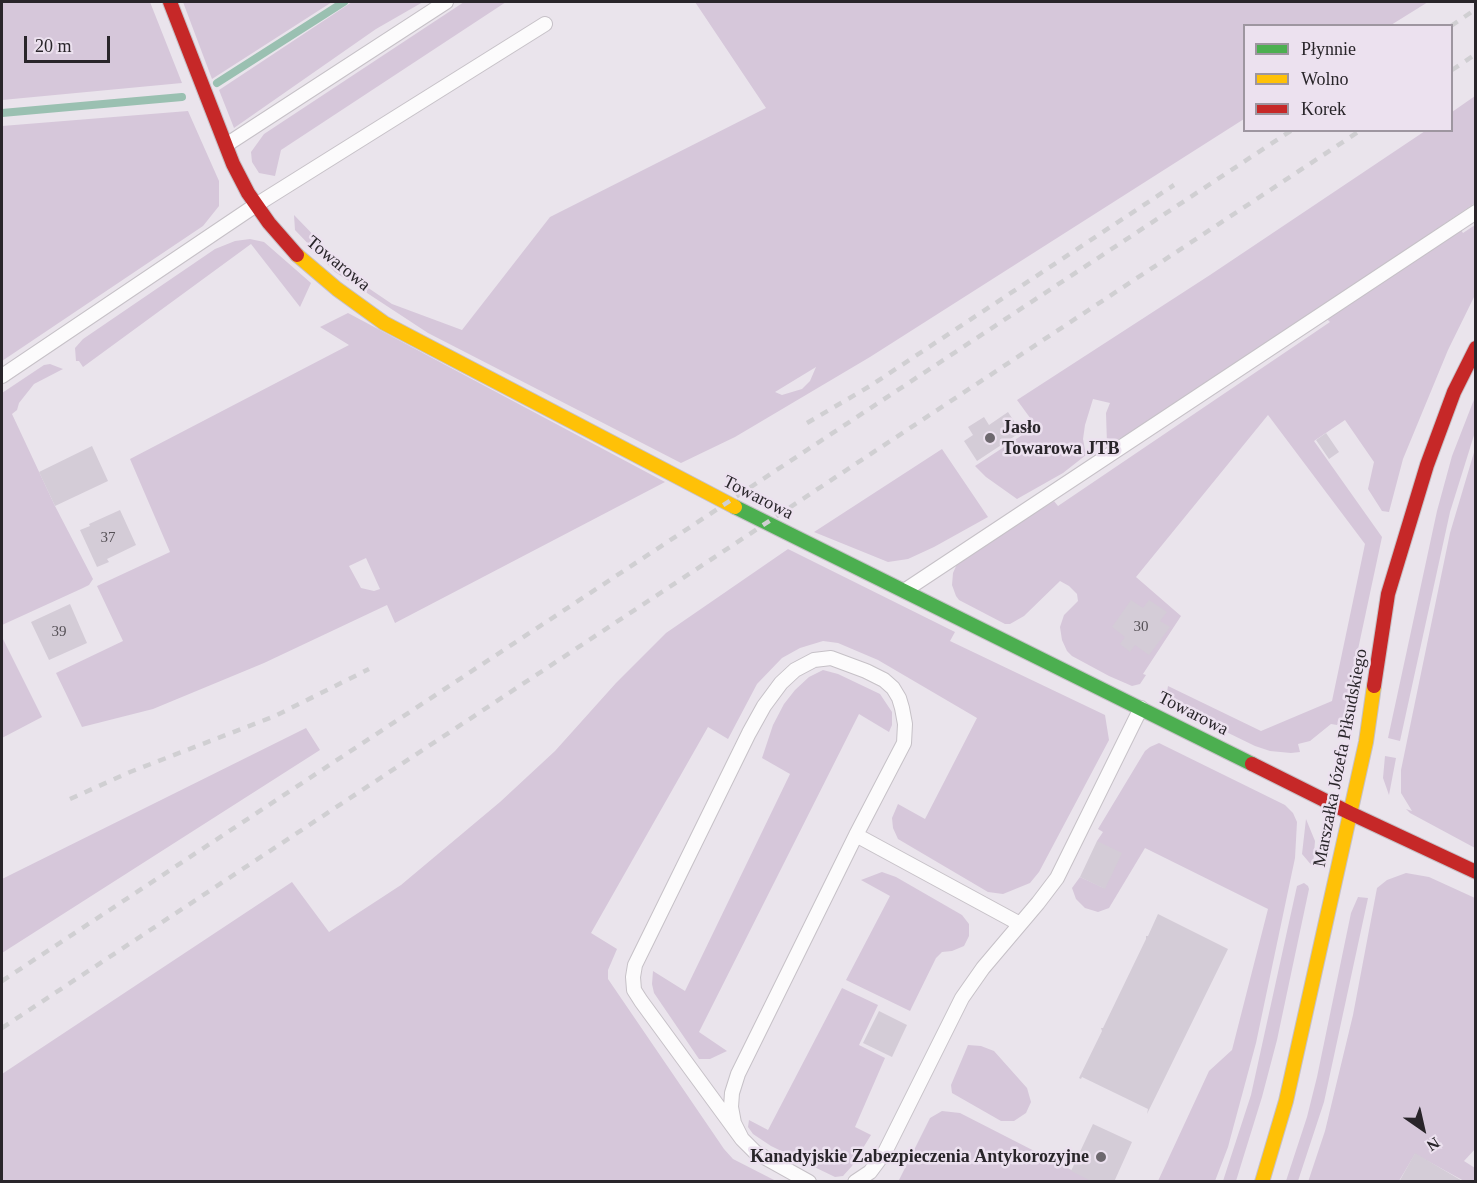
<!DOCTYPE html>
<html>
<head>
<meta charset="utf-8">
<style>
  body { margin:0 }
  #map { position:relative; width:1477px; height:1183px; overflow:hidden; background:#eae4ec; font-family:"Times New Roman",serif }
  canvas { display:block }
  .frame { position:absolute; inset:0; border:3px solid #29252a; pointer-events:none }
  .legend { position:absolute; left:1243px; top:24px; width:210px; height:108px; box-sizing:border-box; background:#ece1ef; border:2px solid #9e96a0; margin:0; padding:8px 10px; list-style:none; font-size:18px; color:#29252a }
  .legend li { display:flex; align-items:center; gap:12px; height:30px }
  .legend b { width:30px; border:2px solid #9e96a0 }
  .north { position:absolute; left:1393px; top:1099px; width:60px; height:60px; -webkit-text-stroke:4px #ece1ef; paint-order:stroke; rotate:146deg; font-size:16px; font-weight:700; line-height:24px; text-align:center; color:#29252a }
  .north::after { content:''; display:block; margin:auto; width:21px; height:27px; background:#29252a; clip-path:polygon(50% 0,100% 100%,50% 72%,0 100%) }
  .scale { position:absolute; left:24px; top:36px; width:86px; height:27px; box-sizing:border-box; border:3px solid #29252a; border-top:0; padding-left:8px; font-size:18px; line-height:21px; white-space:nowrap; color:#29252a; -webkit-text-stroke:4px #ece1ef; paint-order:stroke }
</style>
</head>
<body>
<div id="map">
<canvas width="1477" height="1183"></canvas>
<div class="frame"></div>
<ul class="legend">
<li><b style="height:8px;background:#4caf50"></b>Płynnie</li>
<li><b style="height:8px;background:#ffc107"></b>Wolno</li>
<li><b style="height:8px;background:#c62828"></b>Korek</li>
</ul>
<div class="north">N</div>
<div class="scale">20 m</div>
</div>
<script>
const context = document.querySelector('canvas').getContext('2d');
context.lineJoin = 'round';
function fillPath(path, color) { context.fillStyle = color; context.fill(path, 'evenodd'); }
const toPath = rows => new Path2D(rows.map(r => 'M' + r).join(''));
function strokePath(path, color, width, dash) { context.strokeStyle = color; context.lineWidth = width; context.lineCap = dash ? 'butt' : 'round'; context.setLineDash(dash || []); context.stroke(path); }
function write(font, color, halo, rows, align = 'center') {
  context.font = font + ' "Times New Roman",serif'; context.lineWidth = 5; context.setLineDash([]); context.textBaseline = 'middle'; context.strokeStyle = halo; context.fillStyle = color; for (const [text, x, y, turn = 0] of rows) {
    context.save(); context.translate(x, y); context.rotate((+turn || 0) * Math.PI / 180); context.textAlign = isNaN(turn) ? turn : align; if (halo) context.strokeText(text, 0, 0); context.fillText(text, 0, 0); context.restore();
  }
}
const green = toPath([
  [2,2,150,2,182,83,2,100],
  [183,2,332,2,212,79],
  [352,2,423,2,376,29,234,128,219,90],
  [464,2,506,2,281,150,275,176,259,173,252,162,251,152,264,134],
  [695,2,1428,2,1391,25,1244,26,1244,119,870,357,735,437,681,463,428,333,335,272,295,230,294,215,358,281,392,304,462,330,550,217,766,108],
  [816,367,810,381,802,389,782,395,775,392],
  [1475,96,1475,203,1140,430,1107,444,1106,413,1110,403,1093,399,1085,425,1083,439,1086,455,1063,473,1017,499,986,477,975,466,1036,426,1017,400,1210,275,1425,131,1452,130,1452,112],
  [188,111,219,181,219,206,203,226,2,361,2,126],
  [1475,225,1475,295,1448,350,1403,459,1389,512,1382,511,1368,489,1374,462,1345,420,1314,441,1382,537,1344,715,1337,725,1331,724,1310,741,1298,744,1300,752,1291,753,1270,751,1255,746,1169,704,1166,698,1168,686,1261,731,1332,701,1365,544,1268,415,1136,577,1181,616,1143,674,1146,675,1140,684,1132,686,1109,676,1072,656,1067,651,1062,640,1060,627,1064,615,1078,601,1077,594,1069,586,1060,581,1024,616,1010,624,1005,624,959,600,956,596,952,585,953,573,957,564,963,558,1054,501,1058,506,1330,322,1327,319,1461,230,1463,233],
  [250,239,264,242,311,283,300,307,251,244,83,367,79,361,76,361,75,348,83,339,215,249,235,241],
  [348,313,665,482,395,623,387,605,264,663,153,709,82,727,56,673,123,641,97,586,170,552,130,459,349,345,320,327],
  [366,558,380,589,374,591,361,588,349,566],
  [50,364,63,369,34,384,19,403,17,410,12,414,55,506,93,579,89,585,83,588,2,625,2,393,44,365],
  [1475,397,1475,432,1450,512,1400,741,1388,738,1437,511,1452,456],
  [942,449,988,517,934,547,908,559,888,562,814,532],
  [1475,449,1475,848,1410,813,1406,809,1412,811,1401,793,1401,770,1450,533],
  [788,549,955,632,950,641,1105,715,1109,740,1039,872,1030,883,1003,894,988,892,898,839,893,828,892,818,898,804,925,819,977,718,878,660,838,643,823,641,800,648,782,658,757,684,728,739,708,727,591,933,617,949,608,970,608,979,724,1149,733,1159,776,1181,2,1182,2,1074,292,882,329,932,401,885,500,802,555,751,616,683,666,633],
  [2,637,42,717,2,738],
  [823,670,838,674,880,694,892,712,892,725,889,732,859,714,699,1032,727,1051,710,1059,699,1059,654,993,652,984,653,971,685,991,790,774,762,758,773,725,784,704,795,690,809,677],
  [306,728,320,750,2,953,2,879],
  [1159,743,1285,805,1293,813,1297,822,1295,858,1256,1043,1228,1147,1215,1181,1158,1181,1209,1071,1232,1050,1268,909,1145,848,1109,908,1098,912,1085,908,1076,899,1072,888,1080,877,1104,888,1097,841,1103,832,1098,829,1145,751,1150,747],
  [1385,756,1396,758,1389,795,1383,778],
  [1306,819,1315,841,1313,867,1302,854],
  [882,872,896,877,962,915,969,924,969,936,964,946,952,951,942,952,936,958,910,1011,846,980,890,896,861,880],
  [1406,873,1429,877,1475,898,1476,1148,1464,1161,1475,1168,1475,1181,1464,1181,1415,1154,1399,1181,1308,1182,1325,1131,1353,1015,1377,888,1387,880],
  [1304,883,1308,886,1309,889,1277,1040,1262,1097,1236,1181,1223,1181,1251,1095,1297,886],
  [1358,897,1368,898,1324,1102,1298,1181,1286,1181,1307,1117,1317,1077,1351,913],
  [842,988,878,1005,859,1045,885,1058,855,1127,871,1135,852,1166,843,1176,835,1177,771,1146,753,1134,748,1127,749,1120,768,1130],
  [968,1045,981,1046,994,1051,1027,1088,1031,1102,1026,1113,1014,1121,1001,1121,952,1093,951,1085],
  [942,1111,960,1113,1093,1181,898,1182,930,1118]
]);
const stream = toPath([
  [217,83,344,2],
  [2,113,182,97]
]);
const building = toPath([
  [1008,412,1021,432,977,461,964,441,973,435,968,427,984,417,989,425],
  [1326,433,1339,452,1329,459,1316,440],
  [92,446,108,481,55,506,39,472],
  [120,510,136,545,107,559,109,562,97,567,80,530,90,526,89,524],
  [1131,600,1143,608,1149,600,1167,612,1160,621,1170,627,1149,655,1135,645,1130,652,1120,644,1125,637,1112,627],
  [70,604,87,643,49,660,31,622],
  [1097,841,1122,853,1105,889,1080,877],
  [1158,914,1228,949,1147,1114,1148,1109,1082,1077,1081,1079,1079,1078,1102,1031,1101,1028,1103,1028,1146,939,1146,936,1148,936],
  [879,1011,907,1025,892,1057,863,1043],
  [1093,1124,1132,1142,1114,1182,1093,1182,1071,1171],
  [1415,1153,1464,1182,1399,1182]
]);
const lane = toPath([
  [226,145,446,2],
  [2,376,256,205,545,24],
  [907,589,1476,212],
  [856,835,1020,924],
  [742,1139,641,1001,634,990,633,977,635,965,749,733,764,706,781,683,795,670,814,660,831,658,866,671,884,680,893,688,899,698,902,708,905,724,904,743,856,835,738,1074,732,1093,731,1107,734,1123,742,1139,755,1152,809,1182],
  [855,1182,870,1172,885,1152,962,998,983,968,1038,903,1057,878,1141,708]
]);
const fast = toPath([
  [735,507,1252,764]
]);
const slow = toPath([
  [297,255,337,289,384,323,735,507],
  [1262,1182,1286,1101,1366,742,1374,686]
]);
const jam = toPath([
  [170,2,233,164,248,193,269,223,297,255],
  [1374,686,1388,594,1427,465,1454,392,1476,348],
  [1252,764,1350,813,1476,872]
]);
const rail = toPath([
  [1451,26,1476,9],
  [1452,70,1476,54],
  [807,423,870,386,1174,185],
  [70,799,130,772,275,716,369,669],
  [2,981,1292,130],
  [2,1028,1361,130]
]);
const markers = [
  [990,438,6,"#6d686e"],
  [1101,1157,6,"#6d686e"]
];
const numberNames = [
  ["37",108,538],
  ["30",1141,627],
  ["39",59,632]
];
const streetNames = [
  ["Towarowa",338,264,39],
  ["Towarowa",758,498,27],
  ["Towarowa",1193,714,27],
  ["Marszałka Józefa Piłsudskiego",1341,758,-79]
];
const poiNames = [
  ["Jasło",1002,428],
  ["Towarowa JTB",1002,449],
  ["Kanadyjskie Zabezpieczenia Antykorozyjne",1089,1157,"right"]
];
fillPath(green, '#d6c7da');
strokePath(stream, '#9ac0b1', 8);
fillPath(building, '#d4ccd7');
strokePath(lane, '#c6c1c7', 16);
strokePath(fast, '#c6c1c7', 16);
strokePath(slow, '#c6c1c7', 16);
strokePath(jam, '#c6c1c7', 16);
strokePath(lane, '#fcfbfc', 14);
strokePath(fast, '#4caf50', 14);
strokePath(slow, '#ffc107', 14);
strokePath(jam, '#c62828', 14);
strokePath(rail, '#d0cfd2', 4.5, [8, 8]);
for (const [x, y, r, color] of markers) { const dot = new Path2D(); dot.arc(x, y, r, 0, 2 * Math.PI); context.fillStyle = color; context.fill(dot); strokePath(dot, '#ece1ef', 2); }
write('15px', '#555056', null, numberNames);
write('18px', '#29252a', '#ece1ef', streetNames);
write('bold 18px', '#29252a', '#ece1ef', poiNames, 'left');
</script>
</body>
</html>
